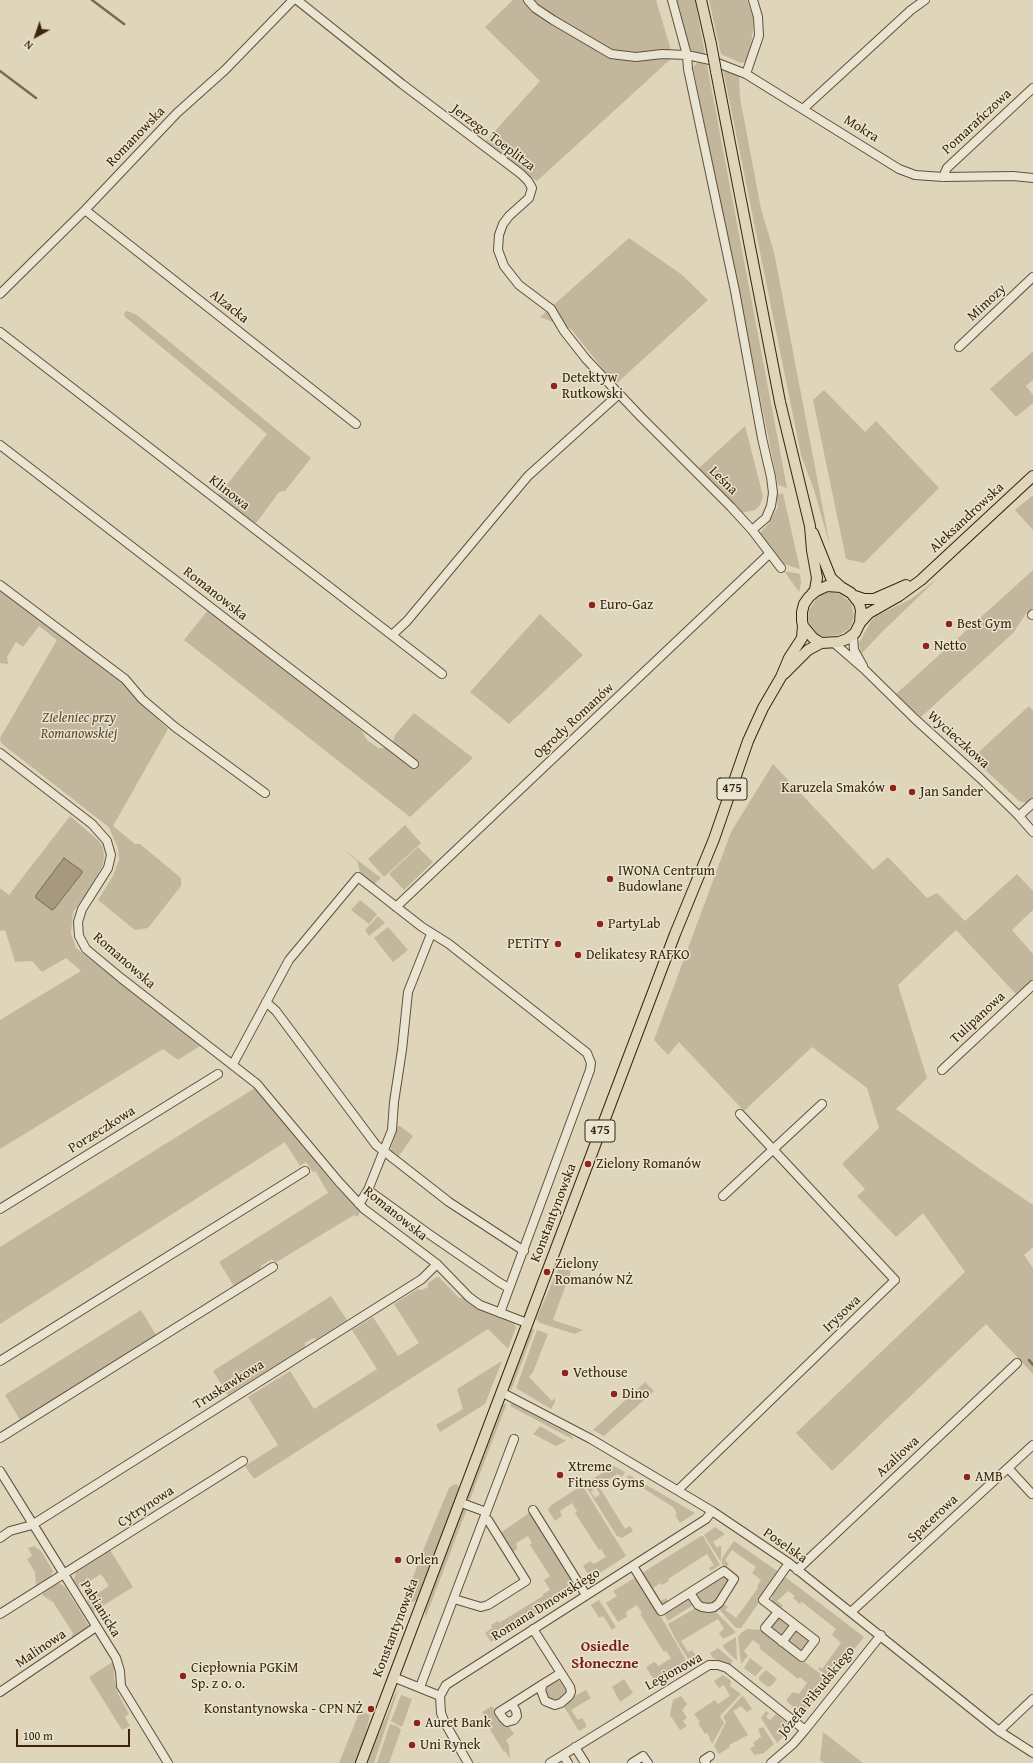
<!DOCTYPE html>
<html>
<head>
<meta charset="utf-8">
<style>
  body { margin:0 }
  #map { position:relative; width:1033px; height:1763px; overflow:hidden; background:#ded5ba; font-family:"Gentium Book Plus",serif }
  canvas { display:block }
  .north { position:absolute; left:16px; top:16px; width:40px; height:40px; -webkit-text-stroke:3px #eae4d2; paint-order:stroke; rotate:220deg; font-size:11px; font-weight:700; line-height:16px; text-align:center; color:#3b2407 }
  .north::after { content:''; display:block; margin:auto; width:14px; height:18px; background:#3b2407; clip-path:polygon(50% 0,100% 100%,50% 72%,0 100%) }
  .scale { position:absolute; left:16px; top:1729px; width:114px; height:18px; box-sizing:border-box; border:2px solid #3b2407; border-top:0; padding-left:5px; font-size:12px; line-height:14px; white-space:nowrap; color:#3b2407; -webkit-text-stroke:3px #eae4d2; paint-order:stroke }
</style>
</head>
<body>
<div id="map">
<canvas width="1033" height="1763"></canvas>
<div class="north">N</div>
<div class="scale">100 m</div>
</div>
<script>
const context = document.querySelector('canvas').getContext('2d');
context.lineJoin = 'round';
function fillPath(path, color) { context.fillStyle = color; context.fill(path, 'evenodd'); }
const toPath = rows => new Path2D(rows.map(r => 'M' + r).join(''));
function strokePath(path, color, width, dash) { context.strokeStyle = color; context.lineWidth = width; context.lineCap = dash ? 'butt' : 'round'; context.setLineDash(dash || []); context.stroke(path); }
function write(font, color, halo, rows, align = 'center') {
  context.font = font + ' "Gentium Book Plus",serif'; context.lineWidth = 3; context.setLineDash([]); context.textBaseline = 'middle'; context.strokeStyle = halo; context.fillStyle = color; for (const [text, x, y, turn = 0] of rows) {
    context.save(); context.translate(x, y); context.rotate((+turn || 0) * Math.PI / 180); context.textAlign = isNaN(turn) ? turn : align; if (halo) context.strokeText(text, 0, 0); context.fillText(text, 0, 0); context.restore();
  }
}
const green = toPath([
  [513,0,656,0,673,57,537,181,486,141,540,81,485,27],
  [676,0,695,0,705,54,691,52],
  [709,0,747,0,753,17,753,29,751,44,746,61,741,63,721,54],
  [698,62,707,65,787,488,778,485,693,67],
  [723,69,739,76,740,98,761,209,774,252,830,546,814,490,801,455],
  [629,238,681,274,708,300,617,383,614,383,571,329,540,317],
  [127,311,137,315,311,458,285,491,279,492,257,522,253,524,217,497,267,434,125,317,124,313],
  [1033,351,1033,380,1026,386,1033,395,1033,403,1016,417,990,389],
  [824,390,865,432,876,421,939,488,864,563,846,559,813,400],
  [745,426,763,496,760,505,755,510,741,513,699,468],
  [783,493,800,569,784,564,760,533,769,523,778,507,776,495],
  [1033,495,1033,530,1015,510],
  [1033,570,1033,608,1026,614,1013,633,921,717,895,695],
  [784,571,800,574,801,583,799,592],
  [938,578,883,631,861,654,859,643,871,621,876,616,911,599],
  [0,588,123,681,136,698,168,729,113,826,135,844,140,844,181,878,181,886,148,928,135,930,98,900,113,876,119,860,118,848,110,830,110,828,1,743,0,738,57,640,39,626,23,647,16,642,7,657,8,664,0,663],
  [832,592,840,594,851,603,854,616,852,623,849,629,839,635,818,637,810,626,808,619,809,610,817,598,823,594],
  [209,609,361,730,367,740,378,748,386,748,393,742,395,735,414,713,473,758,410,817,184,640],
  [540,614,583,655,509,724,470,692],
  [1029,706,1033,711,1033,798,1027,803,1019,801,972,758],
  [773,764,873,870,888,857,927,898,937,893,965,921,1017,874,1033,891,1033,910,1012,930,1033,954,1033,979,1016,994,956,930,898,985,927,1078,896,1109,977,1167,1033,1205,1033,1247,1024,1255,1033,1268,1033,1374,986,1324,832,1471,796,1433,965,1272,923,1213,896,1237,857,1196,865,1189,842,1164,879,1128,867,1088,812,1047,744,1111,679,1042,668,1055,654,1040,731,832],
  [70,816,98,840,103,847,104,856,103,864,90,888,73,912,71,933,76,948,200,1046,178,1060,163,1049,0,1149,0,1020,81,971,66,958,42,972,32,961,15,962,5,930,0,931,0,888,9,895],
  [405,825,421,843,384,877,368,859],
  [418,847,433,862,404,890,389,874],
  [343,849,381,878,374,884,361,875,357,861],
  [360,900,377,914,369,924,351,910],
  [378,916,385,923,369,936,365,930],
  [388,927,408,950,393,962,374,938],
  [255,1088,336,1187,360,1211,358,1217,354,1215,275,1263,272,1259,261,1266,260,1270,234,1286,219,1262,328,1193,316,1172,317,1171,313,1172,306,1162,300,1166,285,1142,0,1324,0,1247],
  [397,1126,400,1126,413,1136,398,1157,391,1152,391,1148],
  [559,1268,571,1271,553,1320,583,1330,575,1334,540,1323,536,1319],
  [438,1276,459,1298,464,1297,479,1310,513,1323,516,1327,508,1349,488,1329,254,1479,245,1466,278,1445,248,1397,290,1371,314,1409,377,1369,352,1330,373,1317,398,1356,419,1343,394,1304,418,1289,422,1290,428,1287,428,1283],
  [331,1296,347,1320,317,1339,314,1338,305,1343,305,1347,228,1395,213,1371],
  [141,1310,156,1335,20,1420,5,1395],
  [534,1329,534,1330,511,1391,509,1383,530,1330],
  [537,1330,548,1334,533,1372,529,1377,552,1401,555,1398,555,1402,551,1409,516,1388],
  [502,1361,485,1404,440,1432,436,1425,463,1409,457,1389],
  [645,1382,654,1391,604,1436,593,1430],
  [507,1403,469,1502,467,1495,501,1406],
  [511,1403,571,1435,574,1440,510,1406],
  [540,1426,566,1441,556,1446,533,1434],
  [614,1466,625,1472,622,1477,618,1474,598,1485,625,1529,630,1526,633,1531,622,1538,617,1536,585,1485,588,1482,593,1490,591,1492,595,1498,600,1494,591,1480],
  [629,1475,695,1513,680,1523,675,1515,677,1513,673,1507,627,1478],
  [457,1484,460,1489,418,1599,411,1603,408,1595,410,1585,424,1548,449,1488,453,1485],
  [581,1486,584,1488,626,1556,591,1579,583,1566,590,1561,594,1564,606,1557,601,1549,599,1550,575,1513,577,1511,572,1503,560,1511,562,1516,555,1521,548,1510,550,1506],
  [464,1509,467,1509,425,1619,425,1605,461,1512],
  [529,1513,532,1514,578,1588,491,1642,485,1633,492,1628,491,1625,498,1621,499,1623,543,1596,543,1594,550,1590,544,1580,550,1576,530,1545,532,1543,528,1536,516,1543,517,1549,511,1553,499,1534],
  [715,1527,725,1534,713,1542,717,1548,721,1545,721,1562,704,1535],
  [701,1536,703,1536,720,1565,710,1571,709,1568,714,1565,707,1554,668,1579,669,1581,662,1585,660,1583,653,1588,661,1601,666,1598,669,1603,666,1605,659,1603,642,1573],
  [734,1541,780,1573,741,1628,736,1628,718,1608,722,1603,728,1607,725,1610,736,1618,758,1588,757,1586,761,1580,752,1573,756,1567,732,1550,725,1560,729,1564,725,1568,722,1564,722,1558],
  [34,1546,41,1551,53,1571,50,1577,36,1585,35,1572,27,1559,32,1556,28,1548],
  [110,1550,133,1587,93,1612,87,1600,109,1586,101,1574,79,1588,74,1580,76,1572],
  [721,1576,729,1579,729,1582,717,1603,704,1606,697,1599,697,1591],
  [784,1576,864,1637,831,1679,818,1669,820,1667,822,1669,841,1643,832,1635,836,1629,802,1602,800,1604,793,1598,795,1596,788,1591,777,1601,783,1606,779,1610,775,1607,772,1602,772,1591],
  [636,1577,660,1615,687,1662,687,1664,656,1683,646,1667,654,1662,659,1666,671,1658,666,1651,664,1652,640,1614,642,1613,637,1605,626,1612,627,1617,618,1622,606,1603,617,1596,613,1591],
  [59,1583,65,1587,89,1626,88,1629,70,1642,73,1633,53,1602,42,1595,46,1589,54,1584],
  [686,1598,691,1599,695,1604,668,1621,663,1612],
  [599,1600,616,1627,612,1630,603,1616,599,1618,591,1605],
  [696,1606,715,1611,735,1631,735,1633,723,1639,719,1633,724,1629,718,1619,681,1641,688,1652,692,1650,696,1656,690,1662,676,1640,668,1624,694,1609,694,1608],
  [779,1616,792,1626,783,1639,768,1629],
  [795,1628,809,1640,810,1642,801,1653,784,1641],
  [747,1629,764,1630,828,1680,805,1713,800,1712,787,1702,787,1699,793,1692,799,1694,807,1683,800,1677,798,1679,759,1648,761,1646,753,1640,744,1651,748,1656,741,1664,738,1637,740,1634],
  [736,1637,737,1661,723,1647,723,1645],
  [718,1648,733,1661,730,1665,713,1658,710,1653],
  [750,1658,763,1668,755,1676,744,1668],
  [114,1661,114,1678,118,1694,129,1714,125,1717,130,1726,122,1730,89,1677],
  [766,1670,777,1679,771,1686,768,1687,759,1680,759,1677],
  [723,1675,731,1681,730,1686,741,1694,720,1716,724,1723,712,1744,709,1737,710,1737,707,1733,705,1734,698,1723,700,1722,694,1714,715,1700,718,1704,730,1696,724,1685,719,1688,714,1681],
  [556,1679,563,1683,565,1686,566,1693,560,1702,549,1701,543,1688],
  [624,1679,633,1693,620,1702,612,1687],
  [398,1690,374,1763,365,1763,376,1736,388,1713,394,1696],
  [586,1690,591,1698,571,1710,578,1720,582,1718,586,1724,586,1727,579,1731,564,1707,564,1702],
  [401,1695,412,1699,402,1727,391,1721],
  [681,1696,687,1704,682,1710,687,1718,683,1721,687,1726,680,1730,670,1715,673,1700],
  [742,1696,744,1697,752,1709,747,1712,741,1706,733,1711,748,1735,729,1745,730,1747,719,1754,714,1746,726,1722,723,1717],
  [492,1706,502,1721,508,1725,514,1734,506,1740,509,1745,510,1759,505,1751,504,1752,484,1720,486,1719,482,1712],
  [360,1711,370,1715,365,1738,356,1763,339,1763],
  [766,1711,769,1713,766,1717,770,1720,776,1714,789,1725,789,1731,777,1743,761,1718],
  [390,1724,397,1726,401,1730,389,1763,377,1763],
  [763,1727,774,1744,764,1753,754,1755,750,1748,755,1746,753,1743,761,1737,758,1729],
  [823,1732,863,1763,824,1763,820,1760]
]);
const water = toPath([
  [64,858,82,871,82,873,54,909,52,910,36,898,36,895,64,858]
]);
const stream = toPath([
  [92,0,124,24],
  [0,71,36,98],
  [1029,1360,1033,1365]
]);
const minor = toPath([
  [297,0,402,84,521,174,528,181,532,188,529,198,509,216,503,224,499,235,498,250,504,266,519,285,551,309,564,331,586,359,641,417,731,507,752,530,781,568],
  [528,0,535,8,553,20,611,54,636,57,662,54,687,55,710,60,746,74,899,169,915,175,943,177,1013,176,1033,178],
  [672,0,687,55,688,69,735,291,762,438,771,477,773,493,771,506,766,518,752,530],
  [746,74,759,36,758,17,753,0],
  [803,109,911,10,925,0],
  [943,177,947,168,1033,88],
  [85,210,356,424],
  [0,294,85,210,177,113,225,70,293,0],
  [0,332,442,674],
  [959,347,1033,277],
  [0,445,414,764],
  [0,585,125,679,142,699,175,727,265,793],
  [1032,615,1033,614],
  [392,635,407,621,528,476,619,394],
  [853,635,854,650,863,666],
  [834,643,864,669,915,719,980,778,1019,816,1033,832],
  [0,753,92,824,107,841,111,855,108,868,82,909,78,922,79,936,86,949,121,978,257,1084,339,1182,364,1209,437,1264,469,1297,480,1305,527,1323],
  [1019,816,1033,803],
  [396,907,769,554],
  [266,1002,276,1011,376,1145,449,1202,524,1251],
  [233,1064,289,960,358,877,422,927,449,944,587,1053,591,1063,590,1070,500,1313],
  [942,1070,1033,985],
  [368,1190,429,1234,500,1283,509,1288],
  [723,1196,822,1104],
  [359,1204,368,1190,392,1130,394,1102,402,1050,408,992,431,934],
  [0,1209,218,1074],
  [0,1361,305,1171],
  [501,1392,591,1439,712,1511,789,1563,999,1731,1033,1753],
  [0,1438,273,1267],
  [1008,1468,1032,1494],
  [0,1471,116,1658,120,1671,121,1686,168,1763],
  [678,1490,895,1280,740,1114],
  [459,1502,486,1512],
  [533,1510,586,1595],
  [0,1538,10,1531,32,1525,422,1279,437,1264],
  [633,1566,661,1611,724,1571,734,1579,719,1603,714,1607,709,1608,702,1607,698,1605,690,1593],
  [797,1570,1017,1363],
  [454,1599,481,1607,488,1605,526,1581,488,1520,484,1518],
  [778,1612,765,1628,802,1657,815,1640,763,1600,789,1563],
  [851,1612,1033,1445],
  [0,1614,243,1461],
  [782,1642,795,1625],
  [393,1677,440,1696],
  [543,1684,541,1690,545,1701,555,1705,561,1703,569,1696,571,1692,570,1687,561,1673],
  [420,1687,514,1439],
  [0,1692,96,1627],
  [512,1704,516,1711,517,1716,514,1720,507,1722,503,1718,499,1712,543,1684,561,1673,533,1629],
  [999,1731,1033,1699],
  [575,1747,585,1763],
  [563,1755,568,1763],
  [468,1763,445,1723,441,1713,440,1696,446,1685,706,1519,712,1511],
  [550,1763,709,1665,718,1665,727,1668,805,1730],
  [632,1763,643,1756,648,1763],
  [706,1763,704,1760,710,1756],
  [771,1763,793,1744,805,1730,881,1635]
]);
const major = toPath([
  [701,0,711,44],
  [716,71,780,402,810,526,812,550,817,578,815,590,811,595],
  [813,533,831,578,841,587],
  [827,586,841,587,851,593,859,603,861,610,860,623,855,633,847,639,839,642,821,643,813,638,803,626,802,621,802,612,804,604,809,597,816,591,827,586],
  [855,596,864,599,874,599,906,585],
  [860,623,869,613,899,596,921,580,1033,476],
  [784,674,808,650,821,643],
  [361,1763,675,934,714,839,748,741,763,708,781,677,789,658,802,638,803,626]
]);
const majorBridge = toPath([
  [711,44,716,71]
]);
const markers = [
  [554,386,4,"#8f2418"],
  [592,605,4,"#8f2418"],
  [949,624,4,"#8f2418"],
  [926,646,4,"#8f2418"],
  [893,788,4,"#8f2418"],
  [912,792,4,"#8f2418"],
  [610,879,4,"#8f2418"],
  [600,924,4,"#8f2418"],
  [558,944,4,"#8f2418"],
  [578,955,4,"#8f2418"],
  [588,1164,4,"#8f2418"],
  [547,1272,4,"#8f2418"],
  [565,1373,4,"#8f2418"],
  [614,1394,4,"#8f2418"],
  [560,1475,4,"#8f2418"],
  [967,1477,4,"#8f2418"],
  [398,1560,4,"#8f2418"],
  [183,1676,4,"#8f2418"],
  [371,1709,4,"#8f2418"],
  [417,1723,4,"#8f2418"],
  [412,1745,4,"#8f2418"]
];
const shields = [
  [732,789,30],
  [600,1131,30]
];
const shieldNames = [
  ["475",732,789],
  ["475",600,1131]
];
const streetNames = [
  ["Pomarańczowa",977,122,-43],
  ["Mokra",861,129,32],
  ["Romanowska",136,137,-46],
  ["Jerzego Toeplitza",493,138,37],
  ["Mimozy",987,303,-43],
  ["Alzacka",229,307,38],
  ["Leśna",723,481,45],
  ["Klinowa",229,493,38],
  ["Aleksandrowska",967,518,-43],
  ["Romanowska",215,594,38],
  ["Ogrody Romanów",574,721,-43],
  ["Wycieczkowa",958,740,42],
  ["Romanowska",124,961,41],
  ["Tulipanowa",978,1018,-43],
  ["Porzeczkowa",102,1130,-32],
  ["Konstantynowska",554,1213,-69],
  ["Romanowska",395,1214,39],
  ["Irysowa",842,1314,-44],
  ["Truskawkowa",229,1385,-32],
  ["Azaliowa",898,1457,-43],
  ["Cytrynowa",146,1507,-33],
  ["Spacerowa",933,1519,-43],
  ["Poselska",785,1546,35],
  ["Romana Dmowskiego",546,1605,-32],
  ["Pabianicka",100,1609,58],
  ["Konstantynowska",396,1628,-69],
  ["Malinowa",41,1649,-34],
  ["Legionowa",674,1672,-29],
  ["Józefa Piłsudskiego",817,1692,-51]
];
const poiNames = [
  ["Detektyw",562,378],
  ["Rutkowski",562,394],
  ["Euro-Gaz",600,605],
  ["Best Gym",957,624],
  ["Netto",934,646],
  ["Karuzela Smaków",885,788,"right"],
  ["Jan Sander",920,792],
  ["IWONA Centrum",618,871],
  ["Budowlane",618,887],
  ["PartyLab",608,924],
  ["PETiTY",550,944,"right"],
  ["Delikatesy RAFKO",586,955],
  ["Zielony Romanów",596,1164],
  ["Zielony",555,1264],
  ["Romanów NŻ",555,1280],
  ["Vethouse",573,1373],
  ["Dino",622,1394],
  ["Xtreme",568,1467],
  ["Fitness Gyms",568,1483],
  ["AMB",975,1477],
  ["Orlen",406,1560],
  ["Ciepłownia PGKiM",191,1668],
  ["Sp. z o. o.",191,1684],
  ["Konstantynowska - CPN NŻ",363,1709,"right"],
  ["Auret Bank",425,1723],
  ["Uni Rynek",420,1745]
];
const parkNames = [
  ["Zieleniec przy",79,718],
  ["Romanowskiej",79,734]
];
const neighbourhoodNames = [
  ["Osiedle",605,1647],
  ["Słoneczne",605,1664]
];
fillPath(green, '#c2b79c');
fillPath(water, '#a7997d');
strokePath(water, '#7c6a4e', 1);
strokePath(stream, '#7c6a4e', 2.5);
strokePath(minor, '#645034', 10);
strokePath(major, '#3b2407', 12);
strokePath(minor, '#eae4d2', 8);
strokePath(major, '#ded5ba', 10);
strokePath(majorBridge, '#3b2407', 12, []);
strokePath(majorBridge, '#ded5ba', 10);
for (const [x, y, r, color] of markers) { const dot = new Path2D(); dot.arc(x, y, r, 0, 2 * Math.PI); context.fillStyle = color; context.fill(dot); strokePath(dot, '#eae4d2', 1.5); }
for (const [x, y, w] of shields) { const box = new Path2D(); box.roundRect(x - w / 2, y - 11, w, 22, 3); context.fillStyle = '#eae4d2'; context.fill(box); strokePath(box, '#3b2407', 1); }
write('bold 13px', '#3b2407', null, shieldNames);
write('14px', '#3b2407', '#eae4d2', streetNames);
write('14px', '#3b2407', '#eae4d2', poiNames, 'left');
write('italic 14px', '#5d492c', '#eae4d2', parkNames);
write('bold 15px', '#7a1f14', '#eae4d2', neighbourhoodNames);
</script>
</body>
</html>
